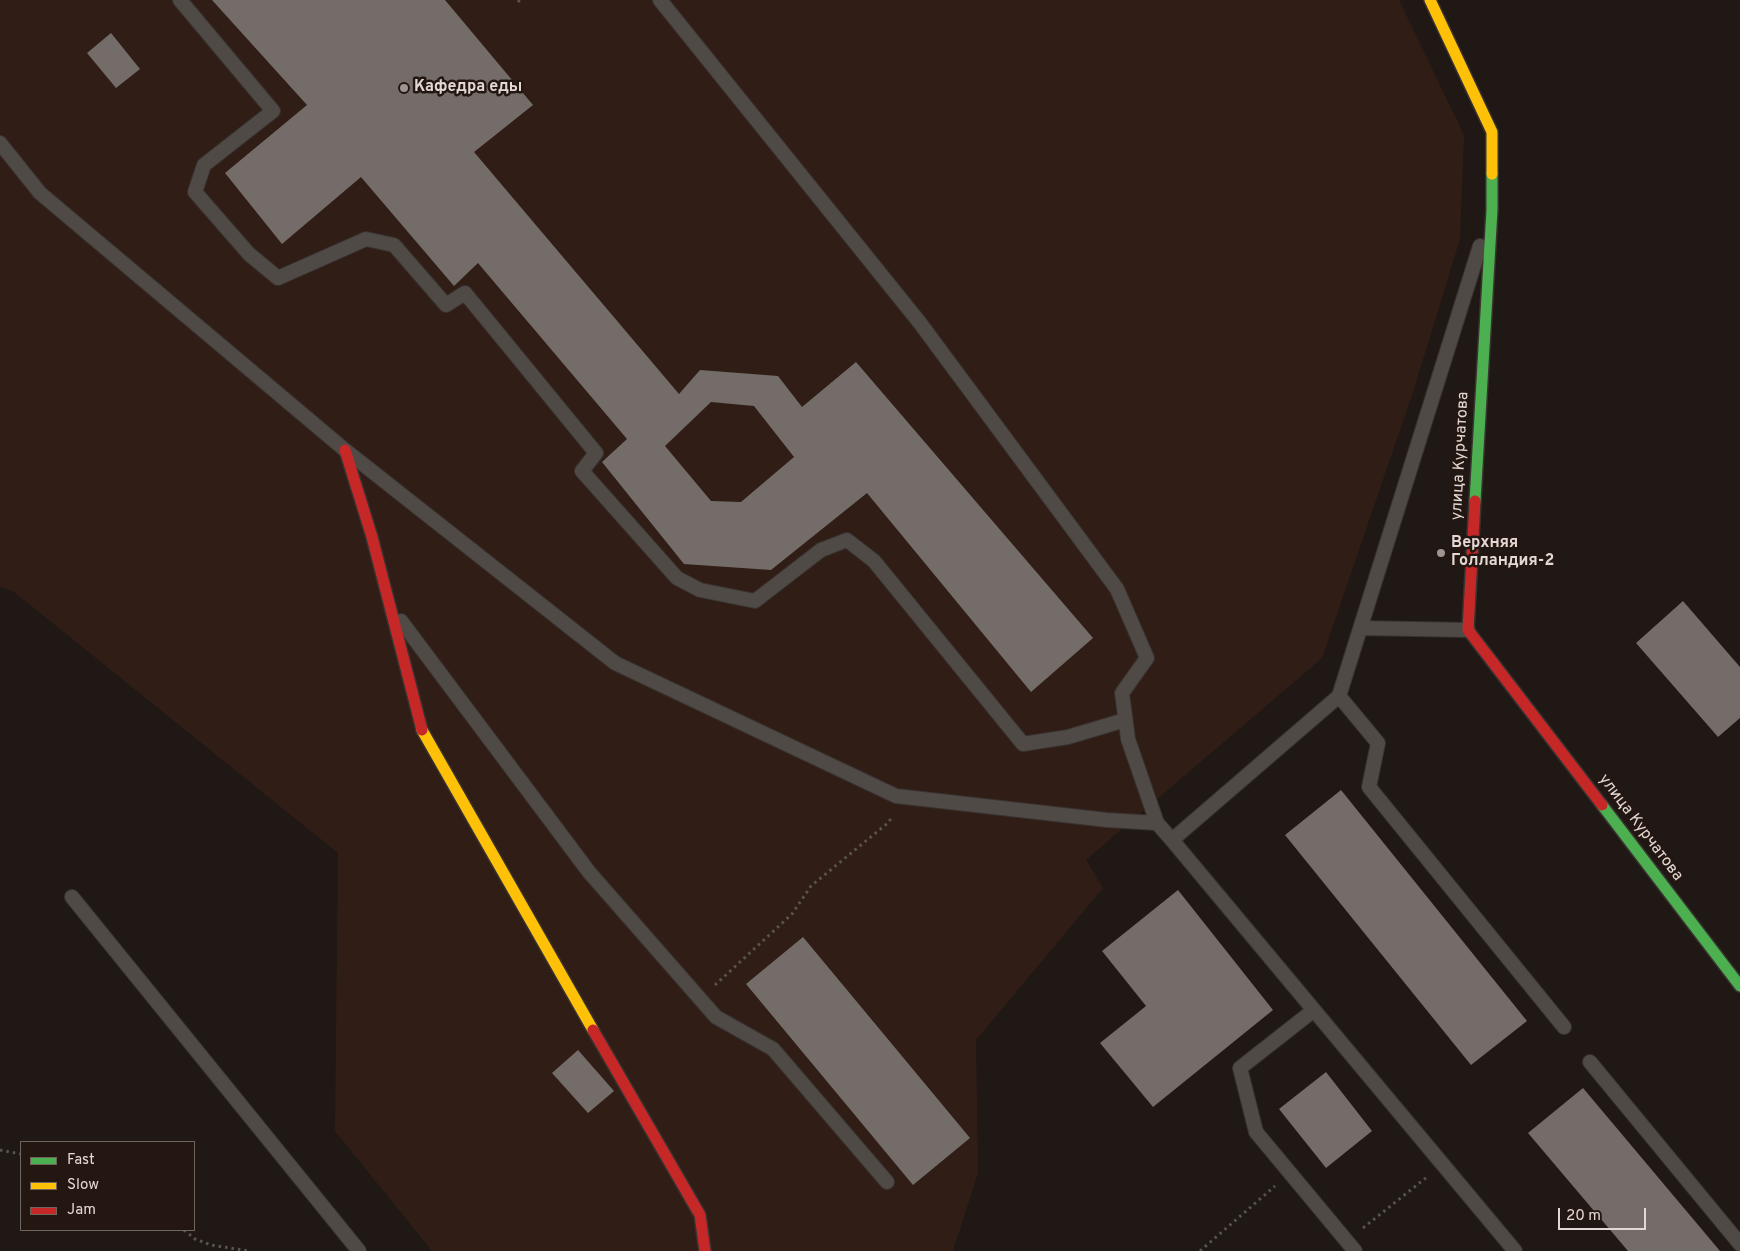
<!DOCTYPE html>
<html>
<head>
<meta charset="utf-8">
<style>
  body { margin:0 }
  #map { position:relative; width:1740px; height:1251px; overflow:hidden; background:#201815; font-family:Overpass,sans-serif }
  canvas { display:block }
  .legend { position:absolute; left:20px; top:1141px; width:175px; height:90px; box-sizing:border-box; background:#241711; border:1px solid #70645f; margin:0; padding:6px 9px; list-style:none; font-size:15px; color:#e2d8d4 }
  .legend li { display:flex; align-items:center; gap:10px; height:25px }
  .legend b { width:25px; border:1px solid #70645f }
  .scale { position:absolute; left:1558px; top:1208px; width:88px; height:22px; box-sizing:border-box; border:2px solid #e2d8d4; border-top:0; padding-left:6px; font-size:15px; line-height:18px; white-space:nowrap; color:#e2d8d4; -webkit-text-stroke:4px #241711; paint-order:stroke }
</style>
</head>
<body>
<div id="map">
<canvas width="1740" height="1251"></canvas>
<ul class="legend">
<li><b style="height:6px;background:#4caf50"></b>Fast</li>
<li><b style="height:6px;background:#ffc107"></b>Slow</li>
<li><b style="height:6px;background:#c62828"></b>Jam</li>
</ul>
<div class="scale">20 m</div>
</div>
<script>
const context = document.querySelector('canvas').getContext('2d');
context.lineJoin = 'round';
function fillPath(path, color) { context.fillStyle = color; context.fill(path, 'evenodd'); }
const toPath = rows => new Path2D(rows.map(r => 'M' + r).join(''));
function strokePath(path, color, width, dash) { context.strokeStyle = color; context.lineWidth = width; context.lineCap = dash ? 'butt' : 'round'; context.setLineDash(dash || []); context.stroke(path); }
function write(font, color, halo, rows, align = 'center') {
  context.font = font + ' Overpass,sans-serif'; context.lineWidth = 5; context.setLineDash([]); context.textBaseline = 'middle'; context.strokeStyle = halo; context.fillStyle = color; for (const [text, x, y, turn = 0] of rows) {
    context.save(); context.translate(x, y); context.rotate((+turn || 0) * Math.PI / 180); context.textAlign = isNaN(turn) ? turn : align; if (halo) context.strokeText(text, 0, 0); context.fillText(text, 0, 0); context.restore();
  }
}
const built = toPath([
  [0,0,1399,0,1464,135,1460,239,1414,389,1322,658,1086,860,1103,888,976,1040,978,1173,953,1251,432,1251,335,1131,338,853,14,592,0,586]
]);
const building = toPath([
  [212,0,445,0,533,105,474,152,679,394,700,370,778,376,802,407,856,362,1093,638,1031,692,867,493,771,570,684,564,602,462,627,439,478,263,454,286,361,177,282,244,225,173,307,105],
  [711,402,754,406,794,457,741,502,711,501,665,446],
  [111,33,140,69,116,88,87,53],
  [1683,601,1740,667,1740,718,1718,737,1636,643],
  [1341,790,1527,1021,1471,1065,1285,835],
  [1178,890,1273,1010,1153,1107,1100,1043,1146,1006,1102,951],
  [803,937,970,1138,913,1185,746,984],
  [578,1050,614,1091,588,1113,552,1073],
  [1326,1072,1372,1131,1326,1168,1279,1109],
  [1583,1088,1720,1251,1628,1251,1528,1133]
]);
const path = toPath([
  [518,2,520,0],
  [715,985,792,914,811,886,889,822,892,816],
  [0,1150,21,1154],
  [1363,1228,1427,1177],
  [184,1230,195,1239,211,1245,249,1251],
  [1200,1251,1275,1186]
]);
const lane = toPath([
  [180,0,273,111,204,165,195,192,249,254,278,278,366,239,394,245,446,305,465,293,596,453,582,471,677,578,700,590,755,601,821,550,847,540,874,561,1023,744,1068,737,1125,720],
  [660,0,920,323,1117,589,1147,658,1122,693,1128,739,1157,823],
  [0,143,40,193,345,450,615,663,896,796,1107,820,1157,823,1172,840],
  [1480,246,1339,696,1172,840,1515,1251],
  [401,621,589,872,716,1017,773,1049,887,1182],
  [1361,628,1468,630],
  [1339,696,1378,743,1369,787,1564,1027],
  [72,897,359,1251],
  [1314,1010,1240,1068,1256,1132,1355,1251],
  [1590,1062,1740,1244]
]);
const fast = toPath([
  [1475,501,1492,210,1492,174],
  [1602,805,1740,986]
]);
const slow = toPath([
  [1430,0,1492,132,1492,174],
  [422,730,593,1030]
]);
const jam = toPath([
  [345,450,372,537,422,730],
  [1475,501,1468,630,1602,805],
  [593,1030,700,1215,705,1251]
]);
const markers = [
  [404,88,5,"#9e9591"],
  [1441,553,5,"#9e9591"]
];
const poiNames = [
  ["Кафедра еды",414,88],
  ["Верхняя",1451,544],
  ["Голландия-2",1451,562]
];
const streetNames = [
  ["улица Курчатова",1461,456,-87],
  ["улица Курчатова",1640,828,53]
];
fillPath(built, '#301e16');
fillPath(building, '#746c69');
strokePath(lane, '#383230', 16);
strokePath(fast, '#383230', 14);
strokePath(slow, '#383230', 14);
strokePath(jam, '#383230', 14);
strokePath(path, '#595452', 3, [2.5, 4]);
strokePath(lane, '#504a46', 14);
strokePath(fast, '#4caf50', 11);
strokePath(slow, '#ffc107', 11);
strokePath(jam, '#c62828', 11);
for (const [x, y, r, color] of markers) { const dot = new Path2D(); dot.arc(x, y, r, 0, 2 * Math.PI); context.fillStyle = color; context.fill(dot); strokePath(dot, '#241711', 2); }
write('bold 16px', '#e2d8d4', '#241711', poiNames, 'left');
write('16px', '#e2d8d4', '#241711', streetNames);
</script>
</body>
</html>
